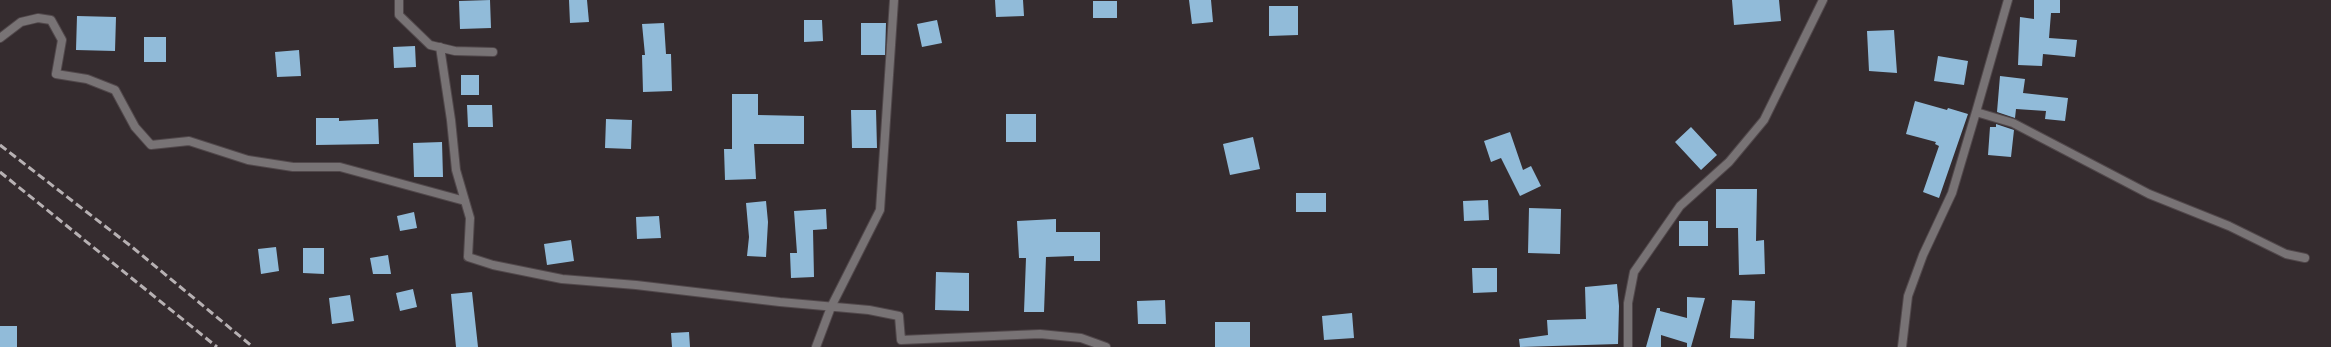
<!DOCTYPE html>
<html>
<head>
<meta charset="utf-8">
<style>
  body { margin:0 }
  canvas { display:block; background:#352c2f }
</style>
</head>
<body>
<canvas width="2331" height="347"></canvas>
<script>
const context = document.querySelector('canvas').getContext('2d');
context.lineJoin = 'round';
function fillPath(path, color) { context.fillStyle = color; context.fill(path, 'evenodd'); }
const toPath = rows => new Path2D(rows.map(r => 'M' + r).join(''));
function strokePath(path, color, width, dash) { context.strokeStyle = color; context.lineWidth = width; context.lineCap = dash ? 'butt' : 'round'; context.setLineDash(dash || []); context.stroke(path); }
const building = toPath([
  [490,0,491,28,460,29,459,1],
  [569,0,587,0,589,22,570,23],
  [995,0,1023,0,1024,16,996,17],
  [1189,0,1211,0,1213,22,1192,24],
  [1732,0,1779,0,1781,21,1734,25],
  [2034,0,2060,0,2060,13,2051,13,2049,38,2077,40,2075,57,2043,54,2042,66,2018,65,2020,17,2034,19],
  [1093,1,1117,1,1117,18,1093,18],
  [1269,6,1298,6,1298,35,1269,36],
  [77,16,116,17,115,51,76,50],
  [804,20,822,20,823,41,804,42],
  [937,20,942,43,922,47,917,24],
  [664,23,666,54,671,54,672,91,643,92,642,55,645,55,642,24],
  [861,23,886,23,885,55,861,55],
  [1894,30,1897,73,1869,71,1867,31],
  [144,37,166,37,166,62,144,62],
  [415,46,416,67,394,68,393,47],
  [299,50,301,76,277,77,275,52],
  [1938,56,1968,61,1964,85,1934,81],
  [461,75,479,75,479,95,461,95],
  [2000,76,2025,79,2023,93,2068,98,2065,121,2045,119,2046,111,2016,109,2015,118,1997,112],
  [732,94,758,94,758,115,804,116,804,144,754,144,756,179,725,180,724,149,732,149],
  [1915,101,1947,110,1948,108,1968,114,1939,198,1923,192,1939,146,1935,144,1936,142,1906,134],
  [467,105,492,105,493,127,468,127],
  [851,110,876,110,877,148,852,148],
  [1006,114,1036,114,1036,142,1006,142],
  [316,118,339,118,339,121,378,119,379,144,316,145],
  [606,119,632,120,631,149,605,148],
  [1996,124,2014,130,2011,157,1988,155,1990,127,1996,127],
  [1691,127,1717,155,1701,170,1675,142],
  [1510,132,1523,170,1531,166,1541,186,1520,196,1501,158,1491,162,1484,141],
  [1253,137,1260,169,1230,175,1223,144],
  [442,142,443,177,414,177,413,143],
  [1716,189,1757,189,1756,241,1764,240,1765,274,1739,275,1738,228,1716,228],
  [1296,193,1326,193,1326,212,1296,212],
  [1488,200,1489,220,1464,221,1463,201],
  [766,201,768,222,766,257,747,256,749,237,746,203],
  [1529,208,1561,209,1560,254,1528,253],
  [826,209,827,229,813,230,814,277,791,278,790,253,797,253,794,211],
  [414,212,417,228,400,231,397,216],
  [659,216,661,238,637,239,636,217],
  [1056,219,1056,232,1100,232,1100,261,1074,261,1074,256,1046,257,1044,312,1024,312,1026,258,1019,258,1017,221],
  [1679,221,1708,221,1708,246,1679,246],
  [571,240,574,261,547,265,544,244],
  [276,247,279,271,261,274,258,249],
  [303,248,324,248,324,274,303,273],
  [388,255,391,274,373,274,370,258],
  [1472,268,1497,268,1497,292,1473,293],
  [936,272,969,273,969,311,935,310],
  [1617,284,1619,306,1618,344,1520,347,1519,339,1548,335,1547,320,1586,319,1585,287],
  [413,289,417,307,400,311,396,293],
  [472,292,478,347,456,347,451,294],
  [350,295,354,321,332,324,329,298],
  [1687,297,1705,298,1691,347,1687,347,1687,343,1661,335,1661,347,1646,347,1657,308,1660,308,1660,311,1687,318],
  [1165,300,1166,324,1138,324,1137,301],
  [1732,300,1755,301,1754,339,1730,338],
  [1352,313,1354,338,1324,340,1322,316],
  [1215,322,1250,322,1250,347,1215,347],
  [0,326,17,326,17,347,0,347],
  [689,332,690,347,672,347,671,333]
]);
const minor = toPath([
  [399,0,399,15,430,45,455,51,493,52],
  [2008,0,1976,112,2013,123,2149,194,2229,226,2286,254,2305,258],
  [0,38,21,22,38,18,51,20,62,40,56,74,87,79,115,90,135,127,151,145,189,141,248,160,293,167,340,167,465,201],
  [440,47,451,120,456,170,470,218,468,257,493,265,562,279,636,285,780,302,869,310,899,316,901,340,1040,334,1081,338,1106,347],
  [816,347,831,307,880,210,894,0],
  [1628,347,1628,303,1634,272,1680,206,1729,162,1764,120,1823,0],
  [1902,347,1908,296,1923,255,1952,193,1976,112]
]);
const rail = toPath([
  [0,145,132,247,253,347],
  [0,172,217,347]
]);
fillPath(building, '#91bbd9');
strokePath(minor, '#51484b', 10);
strokePath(minor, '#787375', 8);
strokePath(rail, '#b7b1b3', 3, [8, 4]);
</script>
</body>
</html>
